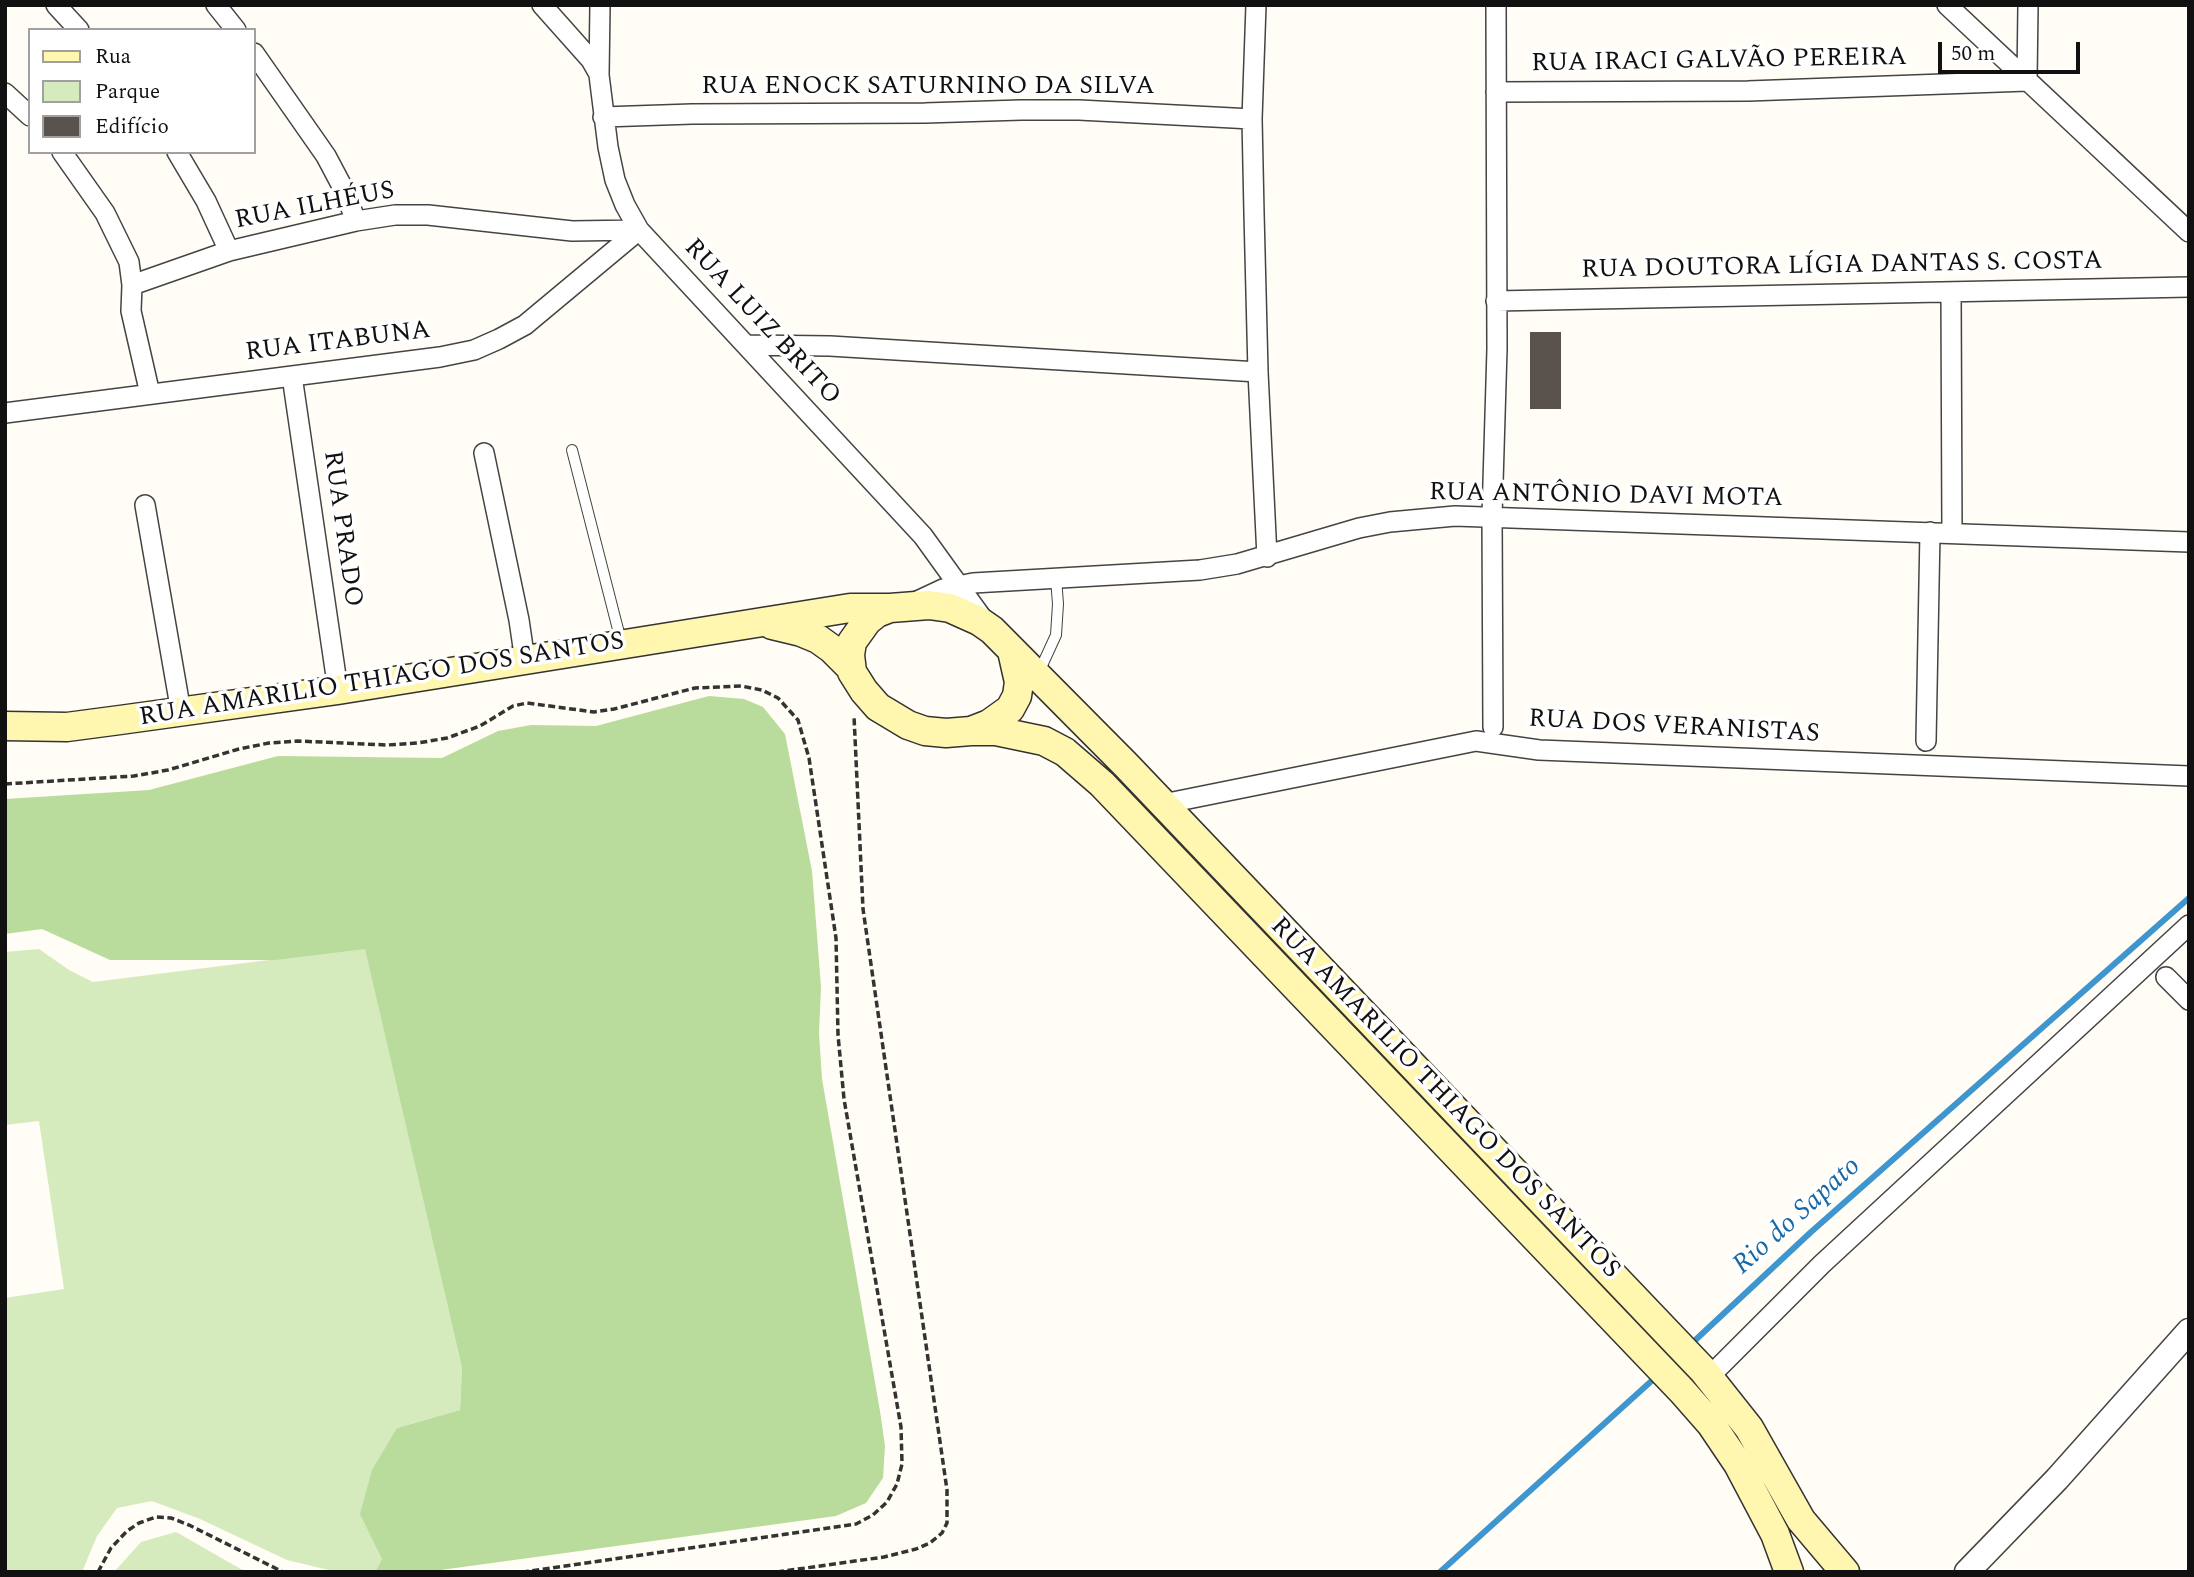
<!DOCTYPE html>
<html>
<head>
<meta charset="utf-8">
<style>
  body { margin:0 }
  #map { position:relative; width:2194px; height:1577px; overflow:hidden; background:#fffdf5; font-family:Spectral,serif }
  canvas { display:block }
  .frame { position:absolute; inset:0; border:7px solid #111; pointer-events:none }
  .legend { position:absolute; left:28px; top:28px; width:228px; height:126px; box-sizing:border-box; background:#fff; border:2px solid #a0a0a0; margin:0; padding:9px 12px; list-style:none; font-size:21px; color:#111 }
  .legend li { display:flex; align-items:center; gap:14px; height:35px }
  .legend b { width:35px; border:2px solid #a0a0a0 }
  .scale { position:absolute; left:1938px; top:42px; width:142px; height:32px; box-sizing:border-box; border:4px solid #111; border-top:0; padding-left:9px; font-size:21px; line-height:24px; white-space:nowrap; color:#111; -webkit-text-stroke:5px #fff; paint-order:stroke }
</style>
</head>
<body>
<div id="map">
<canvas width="2194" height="1577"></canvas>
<div class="frame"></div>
<ul class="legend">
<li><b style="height:9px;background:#fff6b0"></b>Rua</li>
<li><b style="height:19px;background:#d5ebbd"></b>Parque</li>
<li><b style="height:19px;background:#5a524d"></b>Edifício</li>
</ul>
<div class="scale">50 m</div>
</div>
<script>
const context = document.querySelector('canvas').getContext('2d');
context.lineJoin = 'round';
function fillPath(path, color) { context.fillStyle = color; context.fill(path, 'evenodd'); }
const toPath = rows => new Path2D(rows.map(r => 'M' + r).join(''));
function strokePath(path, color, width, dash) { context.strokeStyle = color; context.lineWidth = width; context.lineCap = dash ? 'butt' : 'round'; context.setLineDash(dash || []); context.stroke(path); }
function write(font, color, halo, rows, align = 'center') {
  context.font = font + ' Spectral,serif'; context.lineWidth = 7; context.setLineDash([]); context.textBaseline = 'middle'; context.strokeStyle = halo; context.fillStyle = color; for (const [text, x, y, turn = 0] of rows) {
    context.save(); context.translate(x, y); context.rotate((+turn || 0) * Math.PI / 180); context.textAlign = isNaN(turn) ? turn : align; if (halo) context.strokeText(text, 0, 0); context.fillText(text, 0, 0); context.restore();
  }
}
const green = toPath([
  [365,948,462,1368,460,1410,397,1428,361,1514,382,1559,375,1572,337,1572,287,1560,200,1519,152,1501,117,1508,97,1536,82,1572,5,1572,5,1298,64,1289,39,1121,5,1125,5,952,39,949,69,970,93,982],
  [176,1532,246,1572,114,1572,141,1542]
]);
const forest = toPath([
  [709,696,744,699,763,707,785,734,812,871,821,987,819,1033,822,1079,880,1411,885,1446,883,1478,866,1503,836,1516,426,1572,375,1572,382,1559,360,1514,372,1470,397,1428,460,1410,462,1368,365,949,275,960,110,960,42,929,5,934,5,799,149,790,278,756,442,758,498,731,531,725,596,726]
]);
const stream = toPath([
  [1690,1345,1811,1232,2189,898],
  [1440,1572,1657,1376]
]);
const building = toPath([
  [1530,332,1561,332,1561,409,1530,409]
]);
const path = toPath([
  [5,784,134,776,168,770,239,749,269,743,298,741,387,745,418,743,447,738,480,726,513,706,527,703,594,712,614,709,695,688,741,686,762,690,778,698,798,720,809,758,836,938,838,1035,844,1099,901,1427,902,1464,897,1484,887,1502,873,1515,856,1524,523,1572],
  [98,1572,111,1548,127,1531,139,1523,156,1517,171,1518,189,1525,283,1572],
  [777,1572,884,1557,916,1549,930,1543,942,1533,947,1523,947,1490,863,909,854,716]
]);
const service = toPath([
  [572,450,621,641],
  [1039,672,1056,635,1058,604,1056,578]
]);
const minor = toPath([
  [56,5,79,30],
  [216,5,236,30],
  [542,5,591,60,599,74],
  [600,5,599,75,608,147,615,180,625,205,639,230,923,536,985,622],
  [1256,5,1252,119,1254,213,1258,372,1267,557],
  [1947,5,2189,232],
  [254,53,326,156,344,190,356,221],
  [1496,92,1748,91,2027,81,2028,5],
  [5,93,30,116],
  [603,117,692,114,925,113,1021,110,1079,110,1252,119],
  [62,152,105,213,129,262,132,285,131,311,150,394],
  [177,152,206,201,229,251],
  [132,285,229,251,356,221,395,215,428,215,572,231,639,230],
  [1951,292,1952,533],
  [1496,301,2189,287],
  [746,345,830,346,1258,372],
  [292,376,338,690],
  [5,413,440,357,474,350,499,339,525,325,639,230],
  [484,453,519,620,525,661],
  [145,505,181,712],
  [913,603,943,589,973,583,1200,570,1237,564,1359,528,1390,522,1455,516,2189,542],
  [1493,727,1492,516,1497,349,1496,5],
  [1926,741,1930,532],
  [1163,804,1476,741,1539,750,2189,776],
  [2166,977,2189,1000],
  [1709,1377,1822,1264,2189,925]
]);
const tertiary = toPath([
  [1967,1572,2057,1479,2189,1331]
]);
const secondary = toPath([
  [772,625,801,632,818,639,832,649,851,668],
  [1012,651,1019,682,1017,696,1010,709,989,724,971,731,946,733,925,731,908,725,878,707,864,691,852,672,850,655,852,642,867,621,877,613,890,608,929,605,950,608,979,621,992,630,1126,765,1703,1370,1749,1428,1801,1520,1845,1572],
  [5,726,67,727,120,720,338,690,850,608,889,608],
  [974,731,996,731,1044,741,1065,752,1102,784,1682,1391,1711,1424,1738,1464,1775,1534,1789,1572]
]);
const streetNames = [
  ["RUA IRACI GALVÃO PEREIRA",1719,62,-1],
  ["RUA ENOCK SATURNINO DA SILVA",928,88],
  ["RUA ILHÉUS",315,207,-11],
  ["RUA DOUTORA LÍGIA DANTAS S. COSTA",1842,267,-1],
  ["RUA LUIZ BRITO",761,323,47],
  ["RUA ITABUNA",338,343,-7],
  ["RUA ANTÔNIO DAVI MOTA",1606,497,1],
  ["RUA PRADO",341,529,82],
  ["RUA AMARILIO THIAGO DOS SANTOS",382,681,-9],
  ["RUA DOS VERANISTAS",1674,728,3],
  ["RUA AMARILIO THIAGO DOS SANTOS",1444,1099,46]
];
const waterNames = [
  ["Rio do Sapato",1798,1217,-42]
];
fillPath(green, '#d5ebbd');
fillPath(forest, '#b9dc9c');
strokePath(stream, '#3f96cf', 6);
fillPath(building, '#5a524d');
strokePath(service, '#444', 12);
strokePath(minor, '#444', 22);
strokePath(tertiary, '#444', 27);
strokePath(secondary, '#333', 31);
strokePath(path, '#333', 3.5, [7, 3.5]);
strokePath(service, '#fff', 10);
strokePath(minor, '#fff', 19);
strokePath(tertiary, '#fff', 24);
strokePath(secondary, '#fff6b0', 28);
write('26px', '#111', '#fff', streetNames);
write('italic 28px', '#1768a6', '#fff', waterNames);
</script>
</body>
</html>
